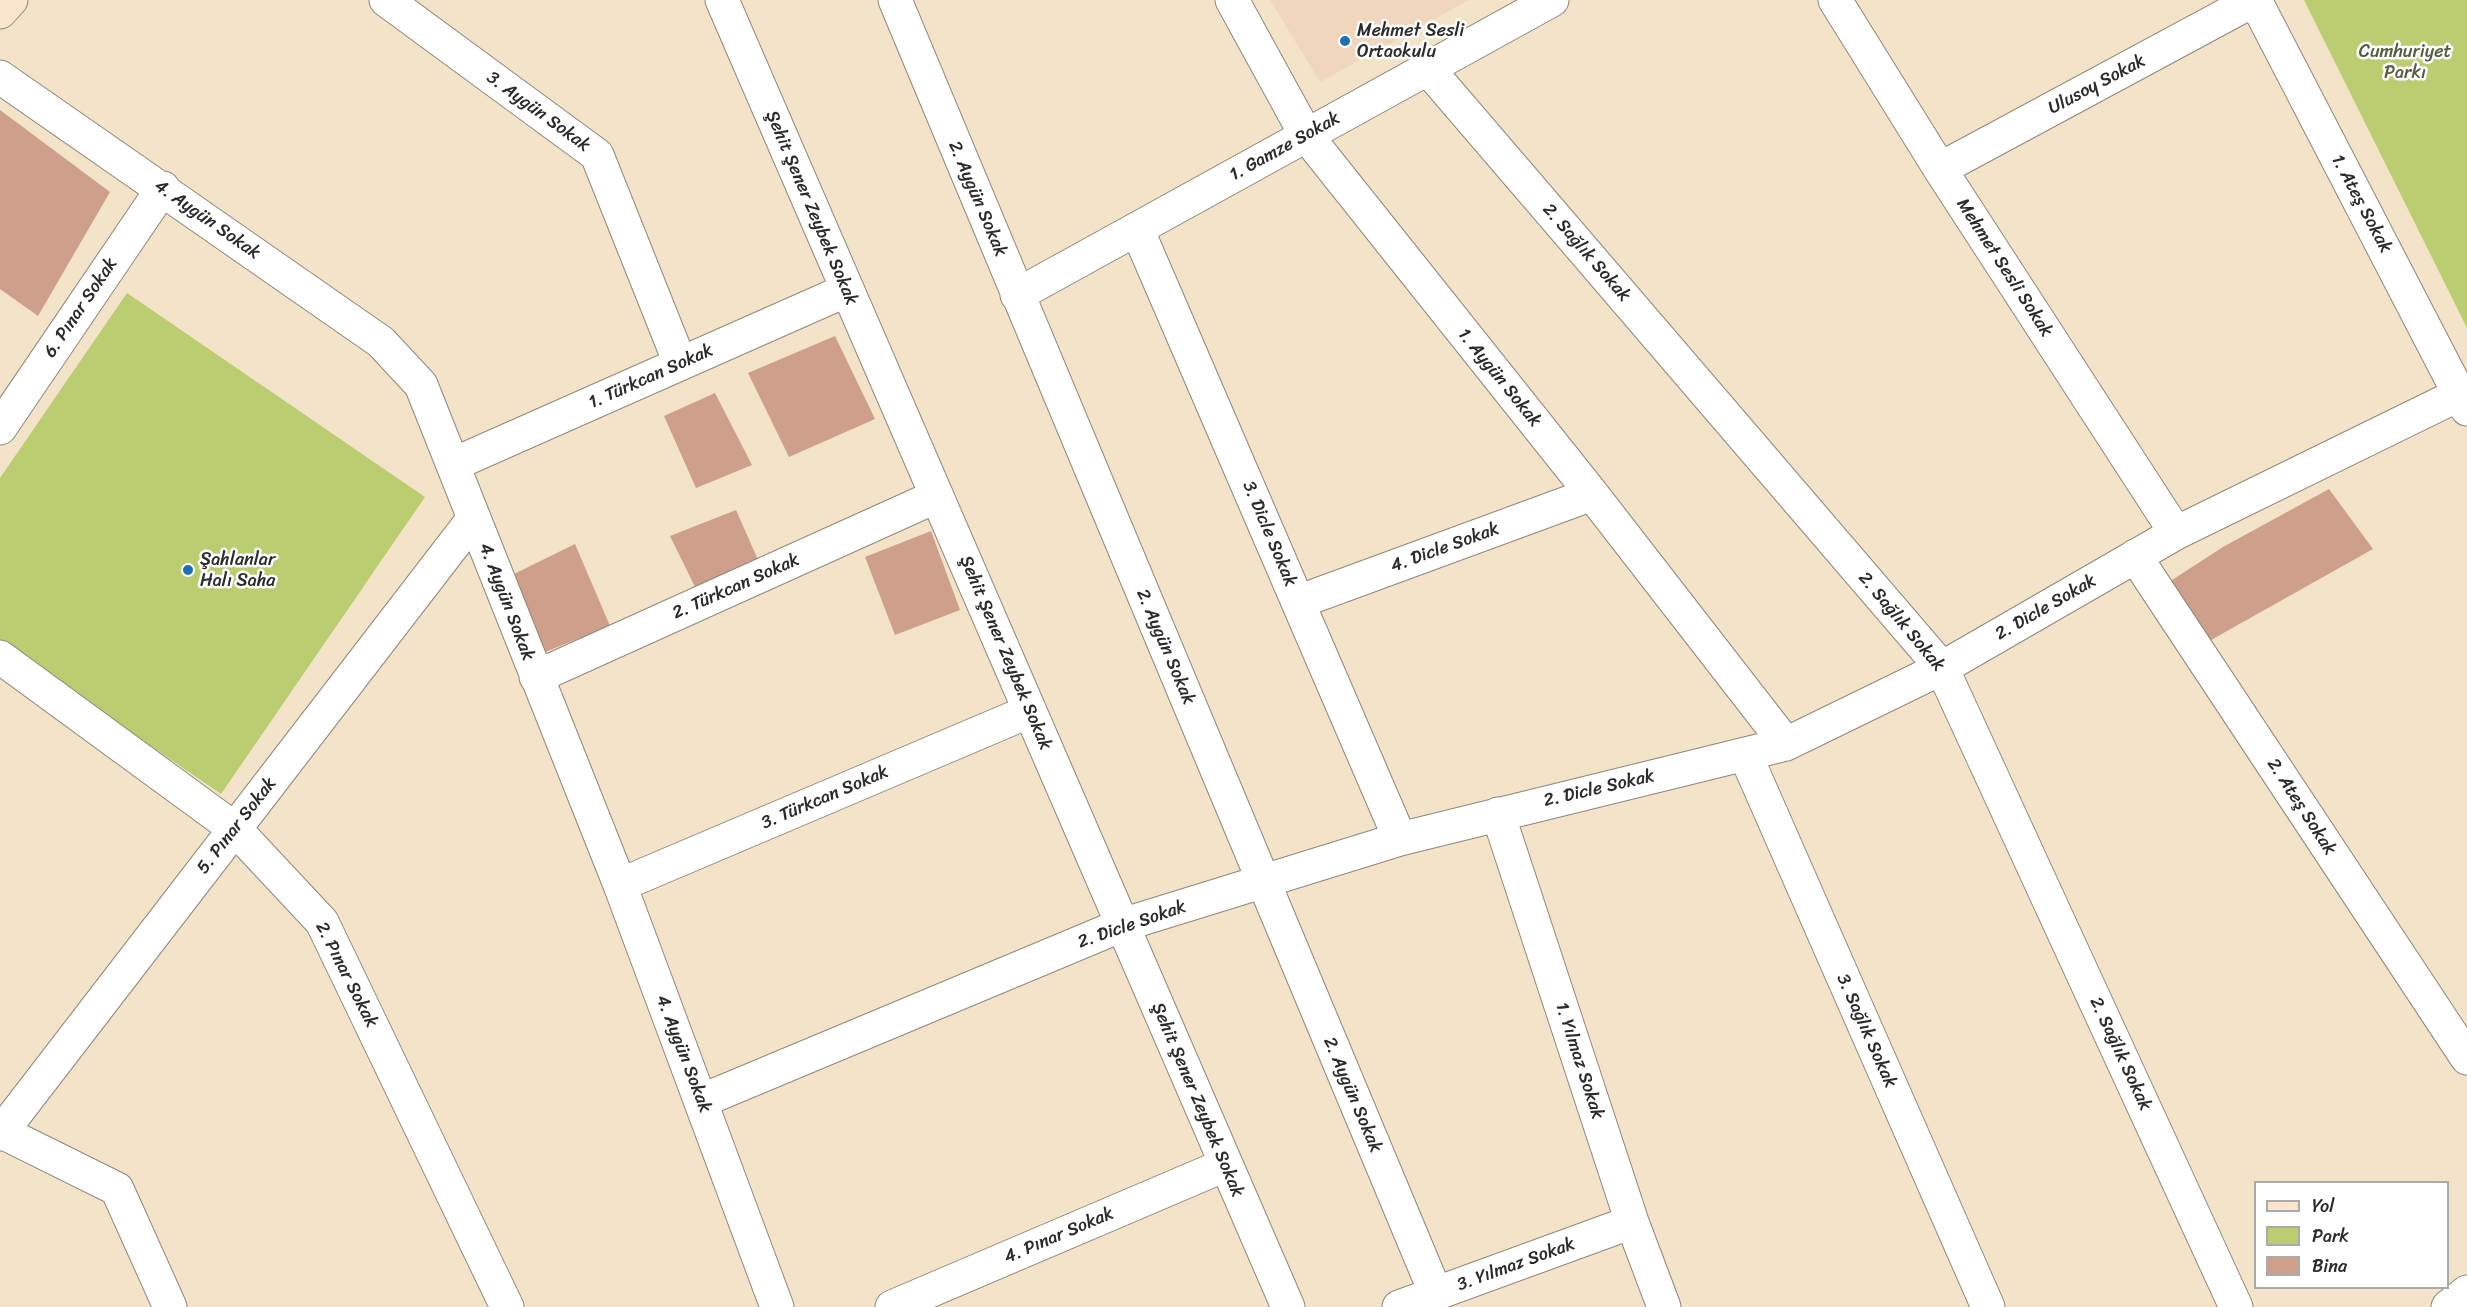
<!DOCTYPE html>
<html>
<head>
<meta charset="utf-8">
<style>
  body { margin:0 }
  #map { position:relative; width:2467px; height:1307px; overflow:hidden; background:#f3e3c9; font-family:Sriracha,sans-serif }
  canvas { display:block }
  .legend { position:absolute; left:2254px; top:1181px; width:195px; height:108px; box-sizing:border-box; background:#fff; border:2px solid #aaa; margin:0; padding:8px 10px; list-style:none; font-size:18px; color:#2b2b2b }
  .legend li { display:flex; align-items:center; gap:12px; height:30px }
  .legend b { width:30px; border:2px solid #aaa }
</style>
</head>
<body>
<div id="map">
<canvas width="2467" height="1307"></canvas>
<ul class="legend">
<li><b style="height:8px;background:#fce5cf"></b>Yol</li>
<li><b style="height:16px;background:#bacd70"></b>Park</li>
<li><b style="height:16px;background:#ce9f8a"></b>Bina</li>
</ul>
</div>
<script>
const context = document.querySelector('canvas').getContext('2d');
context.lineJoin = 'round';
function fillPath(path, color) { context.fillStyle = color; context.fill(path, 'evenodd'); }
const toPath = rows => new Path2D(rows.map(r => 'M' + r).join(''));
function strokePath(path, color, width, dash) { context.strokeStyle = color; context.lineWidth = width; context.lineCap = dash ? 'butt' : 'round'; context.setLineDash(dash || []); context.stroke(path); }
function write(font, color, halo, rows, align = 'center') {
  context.font = font + ' Sriracha,sans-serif'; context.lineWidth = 5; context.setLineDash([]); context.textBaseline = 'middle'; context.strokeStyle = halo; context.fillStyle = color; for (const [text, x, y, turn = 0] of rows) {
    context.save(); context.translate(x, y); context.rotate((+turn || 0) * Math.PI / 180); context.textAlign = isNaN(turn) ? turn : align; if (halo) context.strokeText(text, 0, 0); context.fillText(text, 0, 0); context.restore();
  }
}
const built = toPath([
  [1270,0,1469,0,1320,82]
]);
const green = toPath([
  [2304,0,2467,0,2467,328],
  [127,293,425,497,221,794,0,643,0,478]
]);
const building = toPath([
  [0,110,110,192,38,316,0,289],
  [835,336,875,419,789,457,748,373],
  [715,393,752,465,696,488,664,416],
  [2329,489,2373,549,2211,640,2169,582,2223,547],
  [736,510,762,569,700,597,670,536],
  [931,531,960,610,895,635,865,557],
  [575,544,610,626,545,652,514,574]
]);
const minor = toPath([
  [386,0,597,155,680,363],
  [722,0,1288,1307],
  [895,0,1436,1294],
  [1232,0,1306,135,1592,494,1786,744],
  [1835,0,1940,169,2176,533],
  [2255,0,2467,409],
  [1428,69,1942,668,2236,1307],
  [0,77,381,342,421,385,620,885,777,1307],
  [1940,169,2254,0],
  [1137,229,1400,839],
  [1017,295,1552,0],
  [0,428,163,188],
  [454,464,847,290],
  [2135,556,2467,1058],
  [1298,602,1592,494],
  [0,657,235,829,322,922,507,1307],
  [536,677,937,496],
  [1745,754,1988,1307],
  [1498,814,1632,1222,1664,1307],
  [620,885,1030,711],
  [701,1101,1122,925,1400,839,1786,744,1942,668,2176,533,2460,394],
  [0,1131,117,1189,170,1307],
  [0,1134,474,518],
  [892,1307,1225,1165],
  [1399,1307,1632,1222],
  [2448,1307,2467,1292]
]);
const secondary = toPath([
  [0,12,11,0]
]);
const markers = [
  [1345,41,6,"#1f6fb2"],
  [188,570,6,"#1f6fb2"]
];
const poiNames = [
  ["Mehmet Sesli",1357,31],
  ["Ortaokulu",1357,52],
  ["Şahlanlar",200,560],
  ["Halı Saha",200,581]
];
const parkNames = [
  ["Cumhuriyet",2405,52],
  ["Parkı",2405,73]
];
const streetNames = [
  ["Ulusoy Sokak",2097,85,-28],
  ["3. Aygün Sokak",538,112,36],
  ["1. Gamze Sokak",1285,147,-29],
  ["2. Aygün Sokak",977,199,67],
  ["1. Ateş Sokak",2361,204,62],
  ["Şehit Şener Zeybek Sokak",811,208,67],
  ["4. Aygün Sokak",207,220,35],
  ["2. Sağlık Sokak",1586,253,49],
  ["Mehmet Sesli Sokak",2004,268,57],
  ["6. Pınar Sokak",81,308,-56],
  ["1. Türkcan Sokak",651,377,-24],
  ["1. Aygün Sokak",1499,378,51],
  ["3. Dicle Sokak",1269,534,67],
  ["4. Dicle Sokak",1445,548,-20],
  ["2. Türkcan Sokak",736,587,-24],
  ["4. Aygün Sokak",506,602,69],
  ["2. Dicle Sokak",2046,608,-30],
  ["2. Sağlık Sokak",1901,622,50],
  ["2. Aygün Sokak",1165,647,67],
  ["Şehit Şener Zeybek Sokak",1005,653,67],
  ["2. Dicle Sokak",1599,789,-13],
  ["3. Türkcan Sokak",825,798,-23],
  ["2. Ateş Sokak",2301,807,57],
  ["5. Pınar Sokak",237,826,-52],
  ["2. Dicle Sokak",1132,925,-19],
  ["2. Pınar Sokak",346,975,63],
  ["3. Sağlık Sokak",1866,1031,66],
  ["4. Aygün Sokak",683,1054,69],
  ["2. Sağlık Sokak",2120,1054,65],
  ["1. Yılmaz Sokak",1579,1061,72],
  ["2. Aygün Sokak",1352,1095,67],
  ["Şehit Şener Zeybek Sokak",1197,1100,67],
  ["4. Pınar Sokak",1059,1236,-23],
  ["3. Yılmaz Sokak",1516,1265,-20]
];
fillPath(built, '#f0d6bc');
fillPath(green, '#bacd70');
fillPath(building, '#ce9f8a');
strokePath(minor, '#8f877a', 35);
strokePath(secondary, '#8f877a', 35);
strokePath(minor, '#fff', 33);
strokePath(secondary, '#fce5cf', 33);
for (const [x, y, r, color] of markers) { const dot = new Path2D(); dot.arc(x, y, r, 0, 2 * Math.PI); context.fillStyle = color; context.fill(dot); strokePath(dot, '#fff', 2); }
write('18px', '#2b2b2b', '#fff', poiNames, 'left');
write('18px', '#565c40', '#fff', parkNames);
write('18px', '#2b2b2b', '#fff', streetNames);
</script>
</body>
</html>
